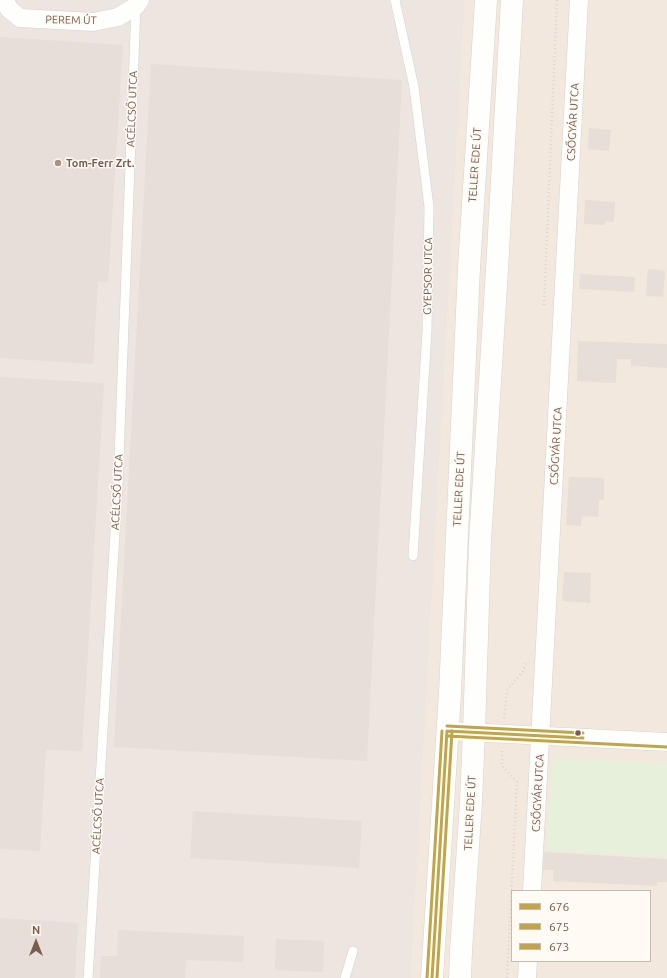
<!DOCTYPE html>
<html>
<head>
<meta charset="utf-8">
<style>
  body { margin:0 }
  #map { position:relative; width:667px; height:978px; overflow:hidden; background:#f9f5f0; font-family:Ubuntu,sans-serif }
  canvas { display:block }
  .legend { position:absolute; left:511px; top:890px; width:140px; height:72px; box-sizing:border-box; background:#fffaf3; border:1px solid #cabbb1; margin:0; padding:5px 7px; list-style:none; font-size:12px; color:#7a5c4d }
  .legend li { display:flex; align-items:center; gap:8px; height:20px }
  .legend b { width:20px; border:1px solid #cabbb1 }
  .north { position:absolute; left:16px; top:922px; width:40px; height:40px; -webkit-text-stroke:3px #fffaf3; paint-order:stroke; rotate:0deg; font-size:11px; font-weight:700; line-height:16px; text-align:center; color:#7a5c4d }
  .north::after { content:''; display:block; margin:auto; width:14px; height:18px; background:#7a5c4d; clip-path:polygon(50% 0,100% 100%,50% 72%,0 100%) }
</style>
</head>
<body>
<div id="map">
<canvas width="667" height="978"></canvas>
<ul class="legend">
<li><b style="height:5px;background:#c1a548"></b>676</li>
<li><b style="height:5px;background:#c1a548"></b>675</li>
<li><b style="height:5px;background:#c1a548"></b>673</li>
</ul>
<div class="north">N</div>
</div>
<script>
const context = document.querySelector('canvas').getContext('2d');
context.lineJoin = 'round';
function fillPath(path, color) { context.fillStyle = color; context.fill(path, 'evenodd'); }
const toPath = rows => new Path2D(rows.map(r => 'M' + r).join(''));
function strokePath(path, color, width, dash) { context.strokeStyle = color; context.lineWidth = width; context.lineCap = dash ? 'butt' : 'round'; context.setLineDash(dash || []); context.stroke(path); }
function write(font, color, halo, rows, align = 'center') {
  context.font = font + ' Ubuntu,sans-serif'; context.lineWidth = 3; context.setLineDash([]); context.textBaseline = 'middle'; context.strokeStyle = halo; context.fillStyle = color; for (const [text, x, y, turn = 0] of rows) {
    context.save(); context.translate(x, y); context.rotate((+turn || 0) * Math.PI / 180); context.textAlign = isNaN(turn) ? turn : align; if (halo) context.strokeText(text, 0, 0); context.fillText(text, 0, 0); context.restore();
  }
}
const residential = toPath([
  [465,0,667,0,667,978,411,978],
  [512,891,650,891,650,961,512,961]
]);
const industrial = toPath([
  [0,0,465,0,411,978,0,978]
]);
const green = toPath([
  [553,758,667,763,667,857,546,850]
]);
const building = toPath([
  [0,37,123,45,108,282,98,282,93,364,0,358],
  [151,64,402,80,367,761,114,747],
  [589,128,611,130,609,151,588,149],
  [585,200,615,202,614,222,605,221,605,225,584,224],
  [648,269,665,271,663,297,646,296],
  [580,274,635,277,634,292,579,289],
  [578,341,667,344,667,368,631,366,631,359,617,359,616,383,577,381],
  [0,377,104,383,82,751,46,750,40,851,0,849],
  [569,477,604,478,604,500,599,500,598,517,582,516,581,526,566,525],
  [564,572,591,573,590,603,562,601],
  [193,811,362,821,359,868,190,858],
  [544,852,667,859,667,882,657,882,657,886,553,881,554,870,543,870],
  [0,918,78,923,75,978,0,978],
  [118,930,244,936,243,962,186,960,185,978,100,978,101,956,117,956],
  [276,939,324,941,323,972,275,970]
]);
const path = toPath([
  [544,305,557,0],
  [504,718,507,690,523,671,526,663],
  [502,751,502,766,517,782,507,978]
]);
const lane = toPath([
  [395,0,414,87,429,207,427,331,413,556],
  [88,978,118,484,136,6],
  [345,978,353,951]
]);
const street = toPath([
  [5,0,9,9,20,18,93,22,118,17,136,6,140,0],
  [447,731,667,742],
  [532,891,579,0],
  [527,978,528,961]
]);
const secondary = toPath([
  [432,978,450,693,469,268,486,0],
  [460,978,461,951,471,802,474,732,480,541,497,270,512,0]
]);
const bus1 = toPath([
  [447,731,583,738],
  [432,978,447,731]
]);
const bus2 = toPath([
  [447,736,667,747],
  [437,978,452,731]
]);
const bus3 = toPath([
  [447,726,583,733],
  [427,978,442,731]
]);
const markers = [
  [58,163,4,"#a69286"],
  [578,733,3.5,"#7a5c4d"]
];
const streetNames = [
  ["PEREM ÚT",71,20,1],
  ["ACÉLCSŐ UTCA",132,109,-88],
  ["CSŐGYÁR UTCA",573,122,-87],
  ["TELLER EDE ÚT",475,165,-86],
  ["GYEPSOR UTCA",428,276,-89],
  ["CSŐGYÁR UTCA",556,446,-87],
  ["TELLER EDE ÚT",459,489,-87],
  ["ACÉLCSŐ UTCA",117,492,-87],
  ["CSŐGYÁR UTCA",538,793,-87],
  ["TELLER EDE ÚT",470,813,-87],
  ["ACÉLCSŐ UTCA",98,816,-87]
];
const poiNames = [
  ["Tom-Ferr Zrt.",66,163]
];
fillPath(residential, '#f2e8de');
fillPath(industrial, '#ede5e0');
fillPath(green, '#e7f0db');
fillPath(building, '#e6ded7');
strokePath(lane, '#d7d1cb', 10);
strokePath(street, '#d7d1cb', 19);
strokePath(secondary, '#d9d2cb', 23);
strokePath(path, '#dcd5d0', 2.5, [1, 3]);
strokePath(lane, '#fefefd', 9);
strokePath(street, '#fefefd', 18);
strokePath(secondary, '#fefefd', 22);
strokePath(bus1, '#c1a548', 3);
strokePath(bus2, '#c1a548', 3);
strokePath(bus3, '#c1a548', 3);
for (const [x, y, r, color] of markers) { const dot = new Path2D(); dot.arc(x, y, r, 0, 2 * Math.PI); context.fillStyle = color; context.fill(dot); strokePath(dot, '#fffaf3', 1.5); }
write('11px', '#7a5c4d', '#fffaf3', streetNames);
write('bold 11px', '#7a5c4d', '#fffaf3', poiNames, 'left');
</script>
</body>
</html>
